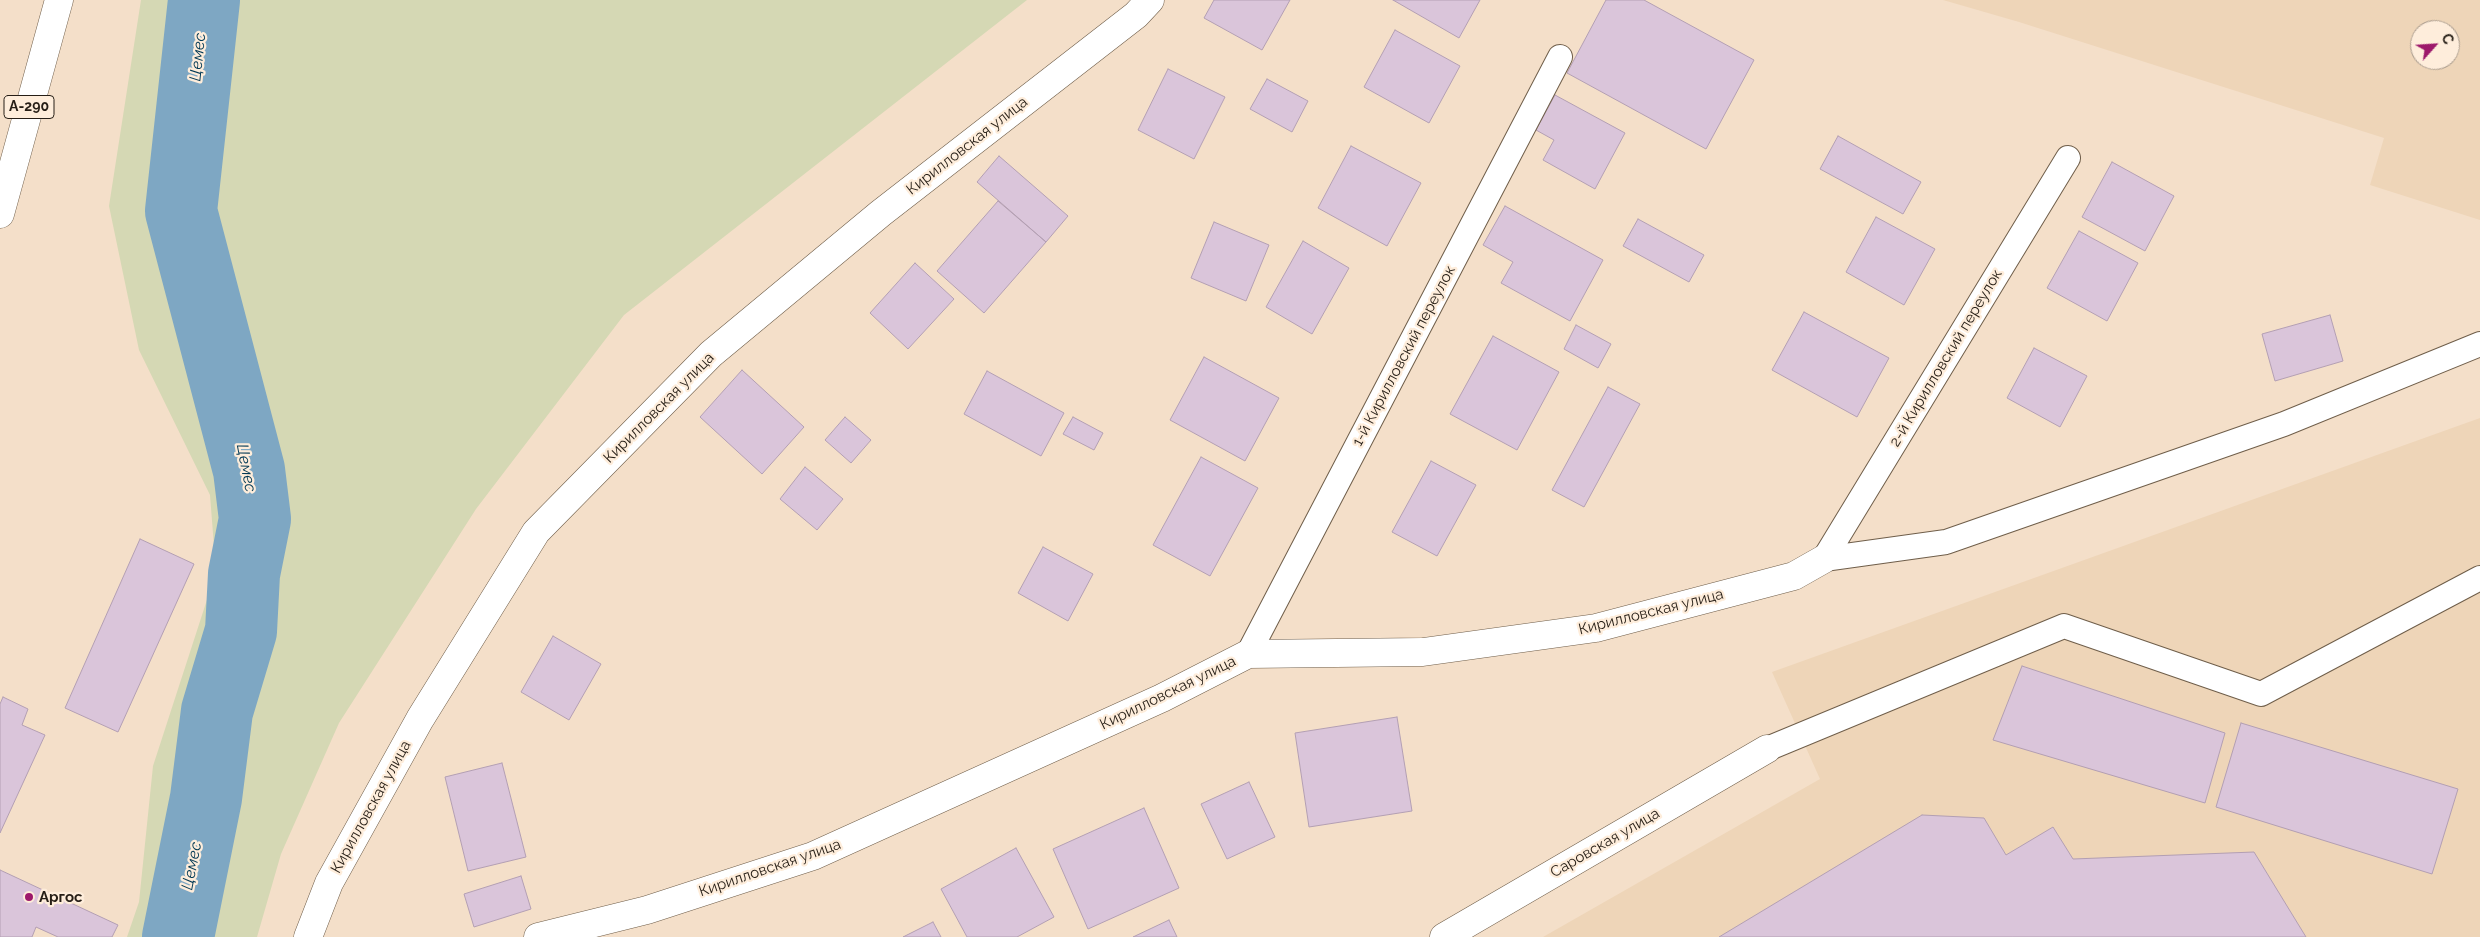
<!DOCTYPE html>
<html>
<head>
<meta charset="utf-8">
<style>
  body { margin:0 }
  #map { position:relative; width:2480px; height:937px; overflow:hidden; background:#f4dfc9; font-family:Raleway,sans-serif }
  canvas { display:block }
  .north { position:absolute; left:2410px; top:20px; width:50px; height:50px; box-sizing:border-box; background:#feeddb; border:1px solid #a89a8c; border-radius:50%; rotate:64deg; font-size:14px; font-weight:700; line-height:20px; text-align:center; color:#261e16 }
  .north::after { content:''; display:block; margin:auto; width:18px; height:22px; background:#9d196b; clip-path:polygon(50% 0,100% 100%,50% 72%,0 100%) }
</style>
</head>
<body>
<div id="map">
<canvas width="2480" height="937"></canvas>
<div class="north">С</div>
</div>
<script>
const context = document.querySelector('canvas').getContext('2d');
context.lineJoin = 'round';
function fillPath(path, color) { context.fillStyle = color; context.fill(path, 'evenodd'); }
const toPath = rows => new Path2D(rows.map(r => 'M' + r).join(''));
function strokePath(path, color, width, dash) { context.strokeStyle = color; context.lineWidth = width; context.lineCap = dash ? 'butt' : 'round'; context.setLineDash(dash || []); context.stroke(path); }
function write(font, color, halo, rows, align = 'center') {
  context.font = font + ' Raleway,sans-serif'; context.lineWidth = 4.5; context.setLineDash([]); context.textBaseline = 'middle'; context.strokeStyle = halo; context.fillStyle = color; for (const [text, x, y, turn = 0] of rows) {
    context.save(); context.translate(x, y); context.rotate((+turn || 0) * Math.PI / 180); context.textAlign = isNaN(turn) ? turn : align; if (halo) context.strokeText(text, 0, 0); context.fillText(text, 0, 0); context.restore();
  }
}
const built = toPath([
  [1943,0,2480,0,2480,220,2370,185,2384,138,2019,22],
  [2420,30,2450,30,2450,60,2420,60],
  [2480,418,2480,937,1543,937,1820,779,1772,672]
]);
const green = toPath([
  [141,0,1027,0,624,315,476,509,339,723,281,854,257,937,127,937,139,902,153,766,216,572,210,495,139,350,109,206]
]);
const river = toPath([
  [178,937,206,798,217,711,241,631,244,574,255,519,249,470,181,211,204,0]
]);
const building = toPath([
  [1214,0,1290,0,1262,50,1204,18,1214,0],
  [1393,0,1480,0,1459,38,1393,0],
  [1606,0,1644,0,1754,60,1706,149,1567,73,1606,0],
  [1395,30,1460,66,1429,123,1364,87,1395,30],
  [1168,69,1225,97,1194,159,1138,130,1168,69],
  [1267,79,1308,101,1292,132,1250,109,1267,79],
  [1555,95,1625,133,1595,189,1543,160,1554,140,1536,130,1555,95],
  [1838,136,1921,182,1903,214,1820,169,1838,136],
  [1351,146,1421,183,1387,246,1318,208,1351,146],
  [999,156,1068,216,1046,242,977,182,999,156],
  [2112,162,2174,196,2145,251,2082,217,2112,162],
  [998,201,1046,242,984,313,937,271,998,201],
  [1505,206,1603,260,1570,321,1501,283,1513,262,1483,245,1505,206],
  [1876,217,1935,249,1904,305,1846,272,1876,217],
  [1638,219,1704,255,1689,282,1623,246,1638,219],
  [1214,222,1269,245,1246,301,1191,278,1214,222],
  [2079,231,2138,263,2107,321,2047,288,2079,231],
  [1303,241,1349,268,1312,334,1266,307,1303,241],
  [915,263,954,299,908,349,870,313,915,263],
  [1804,312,1889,358,1857,417,1772,370,1804,312],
  [2330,315,2343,361,2275,381,2262,334,2330,315],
  [1576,325,1611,344,1598,368,1564,349,1576,325],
  [1493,336,1559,372,1517,450,1450,414,1493,336],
  [2034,348,2087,376,2060,427,2007,398,2034,348],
  [1204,357,1279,398,1245,461,1170,420,1204,357],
  [742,370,804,427,762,474,700,417,742,370],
  [987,371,1064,413,1041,456,964,414,987,371],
  [1608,387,1640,404,1584,507,1552,490,1608,387],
  [845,417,871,440,851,463,825,440,845,417],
  [1073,417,1103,433,1094,450,1063,434,1073,417],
  [1201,457,1258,488,1210,576,1153,545,1201,457],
  [1431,461,1476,485,1437,556,1392,532,1431,461],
  [805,467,843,499,817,530,780,499,805,467],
  [140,539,194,564,118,732,65,708,140,539],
  [1043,547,1093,574,1068,621,1018,593,1043,547],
  [553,636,601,664,569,720,521,692,553,636],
  [2022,666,2225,733,2205,803,1993,740,2022,666],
  [3,697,28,709,22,725,45,735,0,833,0,704,3,697],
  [1397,717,1412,811,1309,827,1295,733,1397,717],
  [2241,723,2458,789,2432,874,2216,807,2241,723],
  [502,763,526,857,468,871,445,777,502,763],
  [1249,782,1275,837,1227,859,1201,804,1249,782],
  [1144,808,1179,888,1088,929,1053,849,1144,808],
  [1922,815,1984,818,2006,855,2053,827,2073,859,2254,852,2306,937,1719,937,1922,815],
  [1016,848,1054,917,1017,937,967,937,941,889,1016,848],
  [0,870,118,925,112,937,58,937,36,927,32,937,0,937,0,870],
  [521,876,531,909,474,927,464,894,521,876],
  [1169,920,1177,937,1133,937,1169,920],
  [933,922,941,937,903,937,933,922]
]);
const lane = toPath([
  [1824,559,1946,542,2284,424,2480,344],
  [1824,559,2068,158],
  [1248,654,1560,57],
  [1767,749,2064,626,2261,694,2480,578]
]);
const street = toPath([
  [308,937,329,883,420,719,536,532,711,354,881,213,1136,15,1150,0],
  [538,937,647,910,813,856,1162,698,1248,654,1423,652,1596,628,1794,576,1824,559],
  [1444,937,1767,749]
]);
const highway = toPath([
  [0,214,59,0]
]);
const markers = [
  [29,897,5,"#9d196b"]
];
const shields = [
  [29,107,50]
];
const shieldNames = [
  ["А-290",29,107]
];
const streetNames = [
  ["Кирилловская улица",967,146,-38],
  ["1-й Кирилловский переулок",1404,356,-62],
  ["2-й Кирилловский переулок",1946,358,-59],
  ["Кирилловская улица",659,408,-45],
  ["Кирилловская улица",1651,612,-14],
  ["Кирилловская улица",1168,693,-26],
  ["Кирилловская улица",371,807,-61],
  ["Саровская улица",1605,843,-30],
  ["Кирилловская улица",770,868,-19]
];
const poiNames = [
  ["Аргос",39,897]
];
const waterNames = [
  ["Цемес",198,57,-84],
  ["Цемес",246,468,79],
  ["Цемес",192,866,-79]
];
fillPath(built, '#eed5b8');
fillPath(green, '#d5d8b4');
strokePath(river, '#7ea7c3', 72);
fillPath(building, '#dac5da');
strokePath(building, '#b39fb3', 1);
strokePath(lane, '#6f5e4a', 26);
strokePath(street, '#6f5e4a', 29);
strokePath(highway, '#6f5e4a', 29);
strokePath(lane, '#fff', 24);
strokePath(street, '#fff', 28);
strokePath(highway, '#fff', 28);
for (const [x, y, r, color] of markers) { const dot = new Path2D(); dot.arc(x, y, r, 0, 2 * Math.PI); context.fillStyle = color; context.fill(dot); strokePath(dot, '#feeddb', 2); }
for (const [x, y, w] of shields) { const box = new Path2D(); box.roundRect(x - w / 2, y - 11.5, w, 23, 4); context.fillStyle = '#feeddb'; context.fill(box); strokePath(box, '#261e16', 1); }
write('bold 14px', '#261e16', null, shieldNames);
write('15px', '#261e16', '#feeddb', streetNames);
write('bold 15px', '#261e16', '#feeddb', poiNames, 'left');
write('italic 16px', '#003854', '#feeddb', waterNames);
</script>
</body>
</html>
